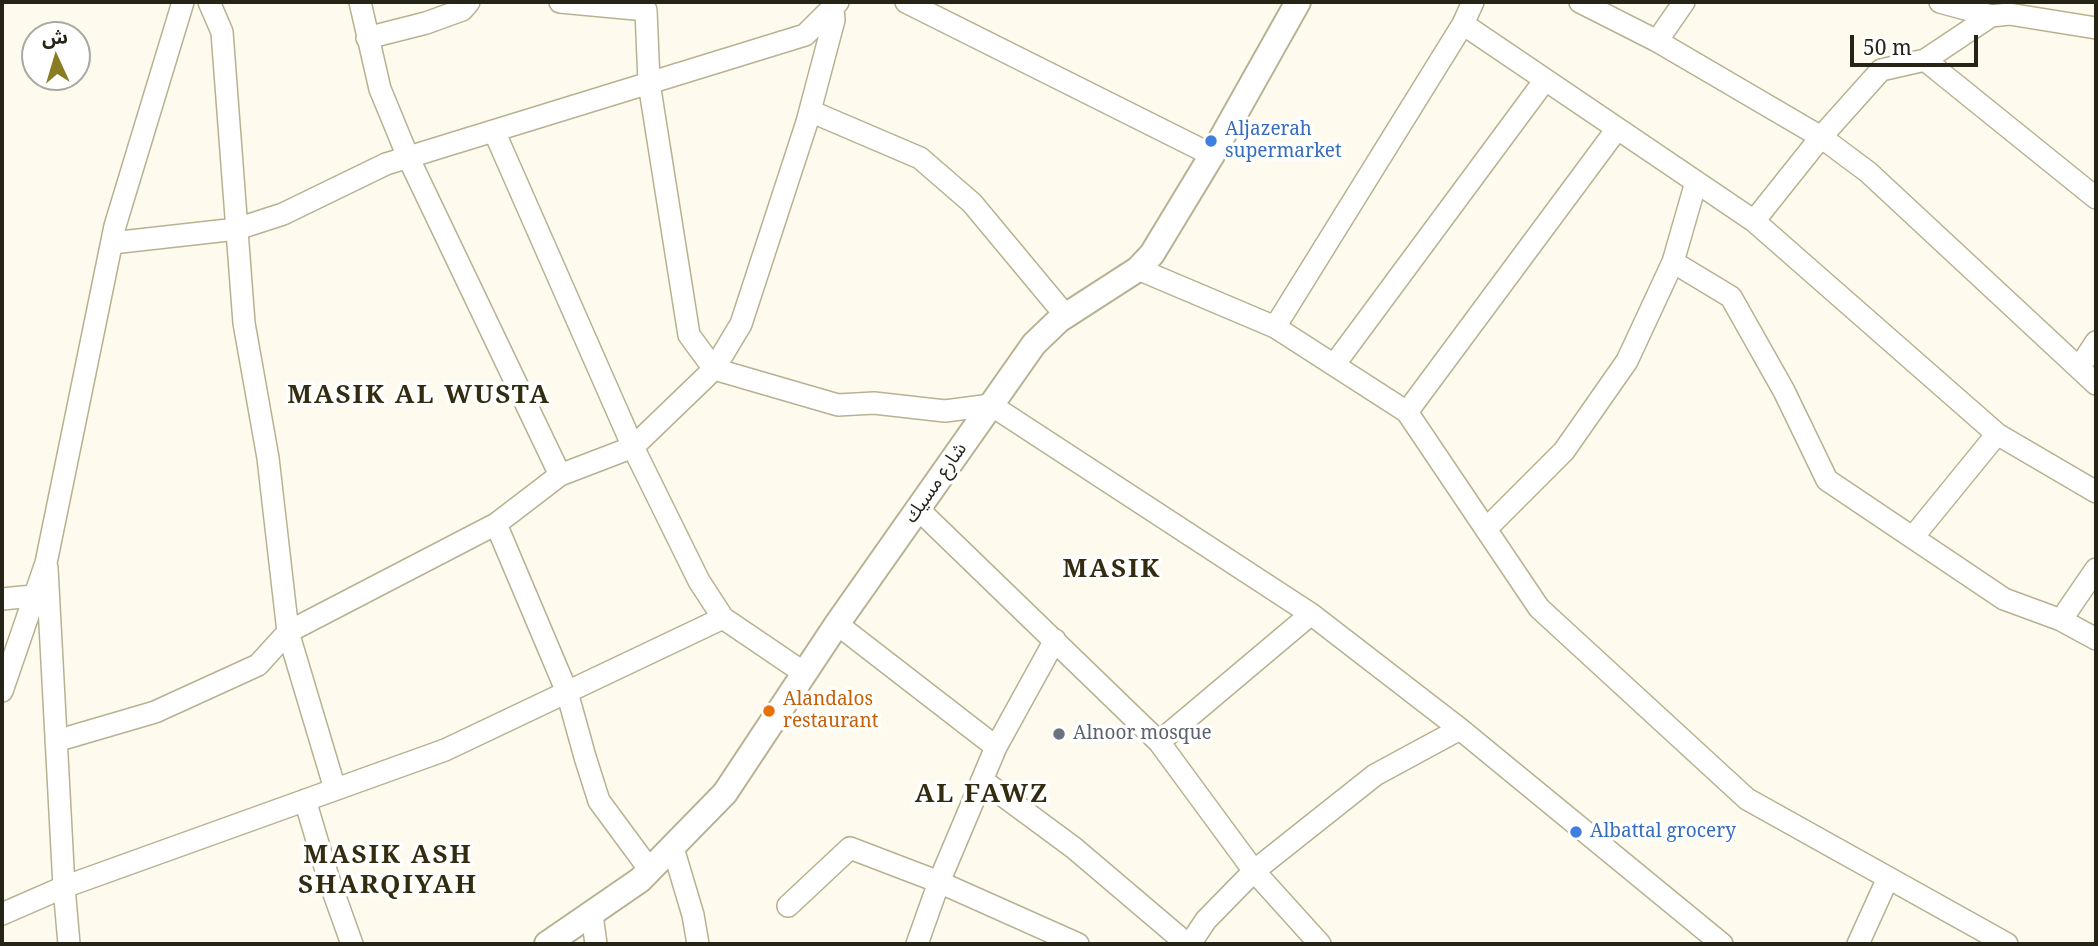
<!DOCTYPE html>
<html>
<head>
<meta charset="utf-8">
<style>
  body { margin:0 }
  #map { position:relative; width:2098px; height:946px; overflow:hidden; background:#fefbee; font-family:"Noto Serif","Noto Sans Arabic",serif }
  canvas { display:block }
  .frame { position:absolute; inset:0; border:4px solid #262417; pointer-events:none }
  .north { position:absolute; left:21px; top:21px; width:70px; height:70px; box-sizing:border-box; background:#fff; border:2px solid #a8a7a2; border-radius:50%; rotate:356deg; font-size:19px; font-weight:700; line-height:28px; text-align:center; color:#262417 }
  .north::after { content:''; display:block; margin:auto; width:24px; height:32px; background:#897c22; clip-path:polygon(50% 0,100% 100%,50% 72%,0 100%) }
  .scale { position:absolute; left:1850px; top:35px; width:128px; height:32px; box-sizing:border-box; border:4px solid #262417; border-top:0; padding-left:9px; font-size:21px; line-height:24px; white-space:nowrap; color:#262417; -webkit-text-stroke:5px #fff; paint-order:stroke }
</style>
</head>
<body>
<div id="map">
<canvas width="2098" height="946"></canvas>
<div class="frame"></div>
<div class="north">ش</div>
<div class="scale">50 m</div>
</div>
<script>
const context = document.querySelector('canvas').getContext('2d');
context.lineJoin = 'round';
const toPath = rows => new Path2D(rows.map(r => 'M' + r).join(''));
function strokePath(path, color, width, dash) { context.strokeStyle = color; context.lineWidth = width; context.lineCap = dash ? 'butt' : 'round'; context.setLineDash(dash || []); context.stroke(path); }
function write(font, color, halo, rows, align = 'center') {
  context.font = font + ' "Noto Serif","Noto Sans Arabic",serif'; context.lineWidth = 7; context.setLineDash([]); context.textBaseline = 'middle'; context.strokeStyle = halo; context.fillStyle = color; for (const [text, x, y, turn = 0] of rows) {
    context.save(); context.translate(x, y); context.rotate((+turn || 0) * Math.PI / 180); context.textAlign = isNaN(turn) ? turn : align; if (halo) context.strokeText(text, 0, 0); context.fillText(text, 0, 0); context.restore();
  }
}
const minor = toPath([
  [209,2,222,32,244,323,268,458,288,632,335,789],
  [360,2,380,89,408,157,560,475],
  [560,2,646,10,649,83,689,335,714,369,838,405,874,403,945,411,991,405,1311,614,1460,729,1722,944],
  [906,2,1212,155],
  [1580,2,1657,41,1821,137,1868,172,2096,384],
  [1940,2,1991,16,2009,14,2096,28],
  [1463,24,1754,221,1997,434,2096,492],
  [367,38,426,23,462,10,469,2],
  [1657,41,1684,2],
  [1925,60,2096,198],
  [810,111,920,158,972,203,1066,316],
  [494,131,633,447,699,581,723,618],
  [1754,221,1821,137,1881,70,1925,60,1991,16],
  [112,243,237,229,283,214,386,164,805,35,838,2],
  [1673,262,1731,297,1784,391,1827,480,2004,599,2061,620,2096,639],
  [1138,269,1275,327,1407,412,1539,608,1747,799,2007,944],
  [1275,327,1463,24,1473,2],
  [1334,365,1545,80],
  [2079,368,2096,342],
  [1407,412,1617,129],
  [918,509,1159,742,1254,871,1320,944],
  [496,524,567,692,585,757,599,801,650,870],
  [1486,529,1564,451,1627,361,1673,262,1696,182],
  [1913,537,1997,434],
  [47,568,64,887,69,944],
  [2,599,33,596],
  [2061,620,2096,569],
  [837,624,996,747],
  [2,691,46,563,115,226,183,2],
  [56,741,155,712,258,665,288,632,496,524,560,475,633,447,714,369,741,324,807,122,834,20,833,7],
  [1159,742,1311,614],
  [982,780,1074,848,1187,944],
  [305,800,328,877,352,944],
  [673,848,693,915,698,944],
  [788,906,850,848,939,882,1078,944],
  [2,914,64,887,445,750,723,618,804,673],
  [592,915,596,944],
  [917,944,939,882,996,747,1055,640],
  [1190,944,1206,920,1254,871,1375,775,1460,729],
  [1858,944,1888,878]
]);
const tertiary = toPath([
  [547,944,640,880,725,793,837,624,1034,344,1059,320,1138,269,1152,254,1212,155,1298,2]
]);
const markers = [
  [1211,141,7,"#3f7fe0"],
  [769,711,7,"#e8710a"],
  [1059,734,7,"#6b7280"],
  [1576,832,7,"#3f7fe0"]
];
const shopNames = [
  ["Aljazerah",1225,130],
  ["supermarket",1225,152],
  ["Albattal grocery",1590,832]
];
const streetNames = [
  ["شارع مسيك",936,483,-55]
];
const foodNames = [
  ["Alandalos",783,700],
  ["restaurant",783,722]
];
const worshipNames = [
  ["Alnoor mosque",1073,734]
];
const districtNames = [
  ["MASIK AL WUSTA",419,396],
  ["MASIK",1112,570],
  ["AL FAWZ",982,795],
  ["MASIK ASH",388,856],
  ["SHARQIYAH",388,886]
];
strokePath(minor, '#b8b191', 24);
strokePath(tertiary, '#b8b191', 28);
strokePath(minor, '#fff', 21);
strokePath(tertiary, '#fff', 24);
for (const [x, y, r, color] of markers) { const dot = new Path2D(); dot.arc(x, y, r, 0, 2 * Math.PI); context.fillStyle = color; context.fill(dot); strokePath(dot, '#fff', 2.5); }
write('19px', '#366cbe', '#fff', shopNames, 'left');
write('19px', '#262417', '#fff', streetNames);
write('19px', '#c56008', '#fff', foodNames, 'left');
write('19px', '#5b616d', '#fff', worshipNames, 'left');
context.letterSpacing = '2px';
write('bold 26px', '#332c11', '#fff', districtNames);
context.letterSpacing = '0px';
</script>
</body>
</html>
